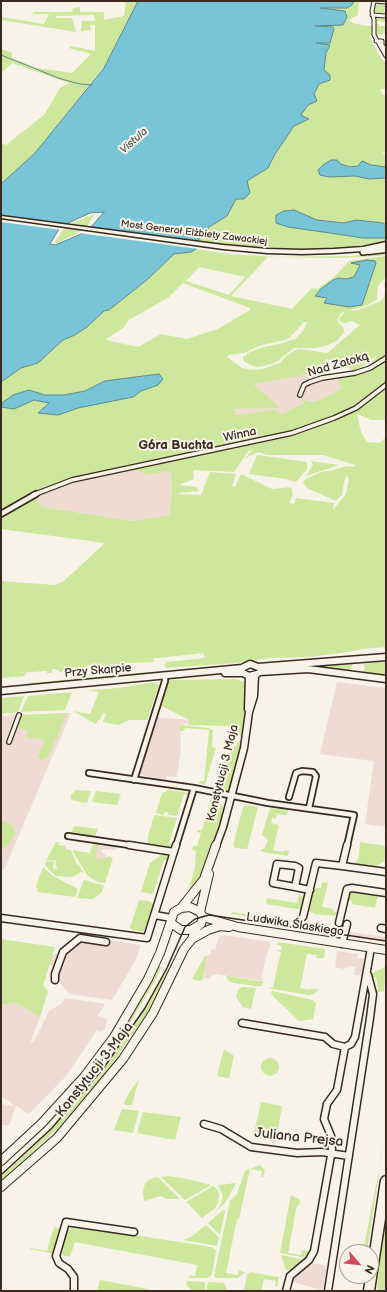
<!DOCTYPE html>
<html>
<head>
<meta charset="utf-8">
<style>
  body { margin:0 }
  #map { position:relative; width:387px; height:1292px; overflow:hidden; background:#f7f3e8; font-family:"Balsamiq Sans",sans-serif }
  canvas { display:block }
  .frame { position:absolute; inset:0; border:2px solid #3b2a1e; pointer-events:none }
  .north { position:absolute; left:339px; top:1244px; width:40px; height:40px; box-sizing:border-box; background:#f7f3e8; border:1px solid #aca397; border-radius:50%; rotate:118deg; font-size:11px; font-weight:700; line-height:16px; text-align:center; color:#3b2a1e }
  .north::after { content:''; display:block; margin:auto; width:14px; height:18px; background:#d1495b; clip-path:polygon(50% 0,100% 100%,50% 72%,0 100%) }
</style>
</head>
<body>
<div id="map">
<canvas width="387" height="1292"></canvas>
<div class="frame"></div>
<div class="north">N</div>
</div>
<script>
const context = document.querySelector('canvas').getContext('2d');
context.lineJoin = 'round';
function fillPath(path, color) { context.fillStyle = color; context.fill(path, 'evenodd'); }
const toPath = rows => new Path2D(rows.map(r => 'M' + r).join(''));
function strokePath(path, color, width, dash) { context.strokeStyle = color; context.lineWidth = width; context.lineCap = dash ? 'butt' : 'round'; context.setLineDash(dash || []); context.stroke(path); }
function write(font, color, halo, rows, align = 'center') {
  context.font = font + ' "Balsamiq Sans",sans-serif'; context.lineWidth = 4; context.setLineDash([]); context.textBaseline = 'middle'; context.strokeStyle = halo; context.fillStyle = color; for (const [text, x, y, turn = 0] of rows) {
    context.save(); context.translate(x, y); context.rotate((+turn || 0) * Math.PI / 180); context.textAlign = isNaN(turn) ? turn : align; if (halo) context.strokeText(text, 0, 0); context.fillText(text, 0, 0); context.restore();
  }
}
const built = toPath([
  [312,374,322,378,337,375,341,389,317,401,311,402,302,400,306,403,282,414,275,410,237,415,232,409,278,408,252,384],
  [137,470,146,475,171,470,172,494,169,515,133,521,42,507,35,495,77,481],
  [337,682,386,688,386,836,384,836,386,827,365,824,374,761,320,754],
  [71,713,4,870,1,869,1,716],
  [156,717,189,720,188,723,180,725,181,748,177,777,167,776,166,781,137,774],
  [95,842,117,844,115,850,102,849,101,852,107,856,105,862,89,860],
  [348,932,386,937,386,942,347,936],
  [224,935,270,942,270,948,268,950,261,978,263,979,263,981,216,974,211,976,209,979,204,978,205,970,204,968,207,955,210,955,211,949,215,950,219,937],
  [80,936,140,945,138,956,112,1000,69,994,52,972,54,966,48,965,52,954,57,954,61,947,69,943,71,943],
  [337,951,358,954,357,958,364,959,362,976,354,975,355,967,349,966,344,969,335,967],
  [65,998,105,1004,98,1016,108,1019,105,1028,102,1032,97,1030,67,1075,29,1114,16,1106,9,1126,1,1124,1,1104,15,1106,1,1096,1,1005,16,1003,40,1017,30,1043,35,1040,49,1011,61,1004],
  [311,1263,327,1266,323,1290,292,1282,296,1276]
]);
const green = toPath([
  [126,1,138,1,106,64,35,153,1,184,1,143,6,145,44,115,60,88,69,83,12,63,1,73,1,49,12,53,12,58,37,68,72,73,91,54,69,48,71,46,95,51,95,25,90,25,91,30,81,31,82,21,95,21,94,15,56,16,56,18,72,18,76,32,1,20,1,17,44,24,49,14,32,14,34,12,72,12,73,8,80,7,80,12,104,12,104,20,124,16],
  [354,1,359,1,358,15,349,20,353,23,366,26,376,26,375,18,377,17,375,16,385,16,384,12,383,14,376,12,375,15,383,15,374,15,375,5,383,4,386,5,384,11,386,12,386,18,384,19,386,19,386,22,377,21,378,24,380,24,378,26,386,26,386,34,369,35,378,54,386,64,386,89,380,89,383,95,386,95,385,97,386,99,385,108,386,151,382,153,386,155,386,225,382,223,356,220,344,223,317,220,294,210,280,212,276,215,276,223,288,227,363,238,386,238,386,242,339,248,283,250,241,247,197,242,209,227,227,216,236,199,244,199,250,193,247,181,268,168,275,154,294,126,309,119,300,115,308,105,317,101,314,94,319,84,330,80,330,75,324,70,326,53,330,45,315,43,330,43,334,29,333,27,315,25,343,25,347,16,345,11,320,8,347,8,352,5],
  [92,215,94,215,87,226,76,234,57,243,55,242,62,231,73,223],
  [196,249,230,254,277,257,353,256,386,252,386,255,378,256,336,258,268,257,231,296,292,309,312,288,317,289,334,277,349,261,386,256,386,277,378,286,377,299,368,305,348,311,358,310,379,302,384,297,385,289,384,284,386,281,386,420,372,420,357,414,361,432,367,442,379,443,386,437,386,647,362,649,348,652,310,657,269,658,237,663,165,668,164,665,167,662,205,658,203,653,149,659,153,659,154,662,126,663,124,666,123,664,111,665,102,666,101,668,94,669,91,668,90,665,86,666,86,668,83,670,81,668,63,670,62,672,60,672,56,669,52,669,52,673,47,673,46,671,32,672,16,673,26,673,24,676,1,678,1,581,55,585,64,581,105,543,1,529,1,407,14,409,34,400,50,403,38,413,58,415,78,408,133,397,141,391,158,385,159,374,105,381,85,391,64,395,45,395,29,390,1,404,1,382,21,368,38,363,63,340,75,335,87,327,104,311,109,310,146,281,174,254,190,252],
  [199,267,245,277,229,295,186,281],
  [183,283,250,308,250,310,218,329,187,339,161,334,138,347,110,341,106,339,123,328,129,320,169,297],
  [343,312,345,312,339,319,341,322,345,323,352,321,360,325,327,353,300,349,295,350,286,356,280,363,263,369,252,370,242,368,227,357,229,355,244,353,259,346,288,339,304,322,307,322,304,330,295,339,283,343,264,347,250,352,243,357,243,359,245,362,256,367,264,366,276,362,294,348,316,348,328,345,338,340,344,332,343,328,337,320,340,314],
  [378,355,365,370,337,375,341,389,317,401,311,402,300,399,279,407,253,384,311,374,322,378,332,376,326,366,327,359,355,371],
  [300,399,305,403,282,414,275,410,237,415,233,409,278,408],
  [249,450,252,451,244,459,258,452,267,455,323,455,355,465,353,467,346,466,334,470,321,472,304,480,303,483,307,488,336,501,342,495,344,482,347,475,349,479,346,494,333,510,334,503,296,498,294,504,289,503,293,494,291,487,272,489,241,474,235,487,232,486,236,474,210,472,201,495,178,494,179,493,199,491,196,487,179,485,194,479,193,470,234,472],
  [137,470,146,475,171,471,172,494,169,515,133,521,42,507,35,496,77,481],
  [257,455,307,462,307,469,296,482,286,479,249,474],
  [311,461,339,465,306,476,313,465],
  [386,661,386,675,363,673,365,667,363,664],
  [354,662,349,671,304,666,305,666],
  [160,671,160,673,28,687,30,683],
  [236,679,248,683,243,737,229,735,229,726,188,725,189,720,162,706,168,682,170,680],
  [154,682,159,685,147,720,130,720,118,725,103,722,106,714,103,713,100,720,98,720,96,724,73,711,90,714,99,692,88,690,119,688],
  [72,692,65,710,21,712,28,696],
  [24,696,18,712,1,714,1,698],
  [67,713,48,757,43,760,39,759,38,756,45,740,26,737,28,730,16,728,21,715],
  [180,725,208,728,213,730,212,747,216,748,205,785,199,783,200,781,204,781,209,730,185,728,184,731,180,731],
  [242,739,229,789,224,792,215,791,224,762,239,741],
  [76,790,91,791,87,803,75,801,71,799,71,795],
  [169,790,189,793,189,795,184,794,177,816,168,815,168,812,164,812,164,815,156,813,162,793],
  [96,791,121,794,117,805,92,802],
  [211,798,219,800,222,806,224,807,224,811,199,882,186,898,183,898,183,897,187,896,195,867,196,851,192,850,193,846,197,846,201,833,197,832,198,830,202,830],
  [248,805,258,807,247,849,235,848,233,846,243,807],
  [270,808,288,810,287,815,277,814,276,819,272,818,271,823,279,825,273,850,284,852,284,850,289,851,288,856,263,852,260,850,265,848,268,840,262,835],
  [156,815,177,818,169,843,173,844,168,848,149,845,148,843,148,836,154,816],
  [1,820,11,824,15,833,9,845,1,849],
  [74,826,98,829,95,836,72,832],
  [56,842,59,842,59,845,66,846,65,849,71,850,77,865,78,864,84,873,81,872,73,877,56,876,51,872,45,865,46,861,54,862,53,869,58,869,55,864,57,858,55,861,46,860],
  [94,842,103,844,103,845,98,845,95,858,103,860,109,856,113,858,105,883,97,882,87,875,72,850,90,853],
  [360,842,386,846,386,860,376,866,376,868,355,866,359,855],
  [163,854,169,857,168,860,164,860,153,894,141,892,150,863],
  [43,867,53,876,78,889,75,897,38,892,36,886],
  [84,880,102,885,104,886,102,892,93,899,77,898],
  [322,882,328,883,322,907,333,909,333,911,337,913,335,916,315,914,307,910,310,894,316,888,321,888],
  [352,891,378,895,375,908,352,904,352,901,347,900,349,893],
  [299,895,306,896,303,910,266,904,267,898,297,903],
  [139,900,149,901,154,905,147,926,143,932,133,930,130,928],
  [232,912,328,927,330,923,330,927,337,927,340,930,231,914],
  [1,939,55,947,43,985,48,991,40,1017,16,1003,1,1005],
  [169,939,171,939,159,966,162,967,151,988,128,1026,108,1055,84,1084,50,1123,1,1169,55,1116,82,1085,107,1054,132,1016,148,987],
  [278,942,325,949,324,958,316,958,317,955,307,954,300,988,310,990,311,989,318,989,314,994,308,995,268,988,273,987,281,952,275,950,281,950,282,946,277,945],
  [205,956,207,956,203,979,199,981,192,979],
  [386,966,384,991,374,993,378,989,376,977,371,977,371,974],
  [168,968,171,969,150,1009,108,1070,59,1127,1,1182,1,1177,52,1129,102,1073,141,1016],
  [228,976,258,981,263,981,262,986,256,986,234,983,229,981,226,977],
  [242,987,256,988,251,1009,243,1007,236,997,238,990],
  [272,991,313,1000,316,1003,313,1019,299,1021,271,994],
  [224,1049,234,1056,229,1078,220,1077,217,1075],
  '261 1067a9 9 0 1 1 18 0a9 9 0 1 1-18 0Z',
  [139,1079,132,1105,125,1105,124,1103,130,1091],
  [261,1102,282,1106,276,1142,253,1137],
  [122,1109,139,1111,133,1133,114,1130],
  [143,1112,181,1117,175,1140,137,1133],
  [386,1127,367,1252,363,1252,379,1170],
  [260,1165,265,1170,263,1177,261,1177,262,1171,250,1169,239,1219,237,1219,226,1273,238,1275,239,1270,244,1272,244,1273,238,1278,216,1278,214,1276,230,1201,237,1194,245,1171],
  [168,1176,182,1178,211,1185,185,1200,161,1177],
  [158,1177,180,1199,166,1199,161,1196,144,1201,143,1192,145,1183,150,1179],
  [236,1183,225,1203,216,1211,221,1204,223,1196,218,1185],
  [213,1186,218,1190,219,1195,218,1203,215,1208,202,1218,186,1202],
  [291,1195,300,1200,299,1205,297,1205,288,1253,301,1255,302,1250,310,1251,307,1258,280,1253],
  [223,1210,225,1211,220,1235,208,1223],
  [386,1217,386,1291,377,1291,379,1267],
  [206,1225,219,1237,217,1246,183,1240,191,1237],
  [77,1226,211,1247,216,1250,212,1274,208,1278,190,1278,189,1275,195,1276,197,1265,75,1242,70,1257,60,1255,66,1233,71,1228],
  [54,1227,61,1229,54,1254,30,1249,30,1248,47,1251],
  [281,1255,305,1260,292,1270,286,1270],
  [250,1272,279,1277,277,1287,275,1286,276,1281,264,1279,261,1291,244,1291,247,1275],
  [100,1280,148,1289,148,1291,97,1291],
  [187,1281,205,1282,205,1291,192,1291,186,1284],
  [209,1282,224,1283,228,1291,207,1291,207,1285]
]);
const water = toPath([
  [138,1,354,1,352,5,347,8,320,8,345,11,347,17,343,25,315,26,333,27,334,29,330,43,316,43,330,45,326,53,324,70,330,75,330,80,319,84,314,94,317,101,308,105,301,115,309,119,294,126,275,154,268,168,247,181,250,193,244,199,236,199,227,216,209,227,197,242,200,246,196,249,191,252,174,254,148,279,109,310,104,311,87,327,75,335,63,340,38,363,21,368,1,382,1,184,35,153,104,68,138,1],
  [104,212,92,226,79,235,55,245,50,244,59,229,66,224,90,213,104,212],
  [331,160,337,160,341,164,350,167,358,166,362,161,371,165,386,167,386,178,369,179,355,176,329,177,320,175,318,170,323,165,331,160],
  [294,210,317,220,344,223,356,220,383,223,386,225,386,238,363,238,330,233,288,227,276,223,276,215,284,211,294,210],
  [367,260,375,261,376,263,362,305,349,307,324,303,327,298,315,296,321,289,333,280,338,278,346,279,354,277,360,265,351,263,367,260],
  [159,374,163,379,158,385,141,391,133,397,78,408,58,415,38,413,49,403,34,400,14,409,1,407,3,402,13,395,29,390,45,395,64,395,85,391,105,381,159,374]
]);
const pier = toPath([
  [1,216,69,225,61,230,1,222],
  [87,227,199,242,202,246,199,249,79,233]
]);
const stream = toPath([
  [1,55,61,79,80,84,92,85]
]);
const pedestrian = toPath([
  [9,742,19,715]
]);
const minorFar3 = toPath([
  [374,1,372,11,374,20,374,35,386,56],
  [374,1,386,2],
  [372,15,386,16],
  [376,41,382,41,382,45,386,50]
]);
const minorFar2 = toPath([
  [300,395,304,385,310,382,322,378,355,373,370,368,386,358],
  [33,495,72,480,292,433,334,418,356,408,386,385]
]);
const minorFar1 = toPath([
  [1,514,36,494],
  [89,773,194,788,268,803,354,815,347,846],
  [134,780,165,681,165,676],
  [289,797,296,773,302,771,313,772,316,776,309,808],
  [68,836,136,846],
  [176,846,194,788]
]);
const minor = toPath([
  [129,845,174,852],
  [277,864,295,866,299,868,295,887,273,883,277,864],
  [342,866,386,872],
  [295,887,310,890],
  [155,915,171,918],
  [303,917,316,863,342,866,347,845],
  [1,918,147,938,176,845],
  [339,923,347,889,352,888,386,893],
  [381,928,386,929],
  [342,944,347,924],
  [55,980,55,974,63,952,80,938,106,942],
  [242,1023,325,1037,333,1044,345,1047],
  [204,1124,221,1129,251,1147,297,1153,322,1152,349,1156],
  [74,1291,74,1277,68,1269,59,1263,56,1256,66,1222,134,1232],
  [286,1291,290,1276,309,1260,314,1251,332,1150,331,1136,324,1119,327,1104,337,1090,345,1047,351,1044,355,1037,371,948],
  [328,1291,370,1018,373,994,368,975]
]);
const tertiaryFar2 = toPath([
  [363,252,386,248]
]);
const tertiaryFar1 = toPath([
  [260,672,308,669,386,679],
  [225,673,243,673,249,676,257,674],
  [1,691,242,668,250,664,258,667,386,657],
  [248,709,249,676],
  [216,846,223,827,244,748,249,712,254,696,255,675]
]);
const tertiary = toPath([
  [181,908,204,879,216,845],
  [200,912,209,874],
  [203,917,238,927,386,950],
  [192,939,208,930,220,926,229,927],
  [1,1161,41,1124,84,1077,114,1037,148,979,160,953,174,912,181,908,190,907,200,912,203,917,201,924,191,930,181,930,171,923],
  [1,1187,57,1138,123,1059,153,1013,184,949,192,939,196,929]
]);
const primary = toPath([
  [1,216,223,245,267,249,302,250,334,249,363,247,386,242,386,246,363,251,334,253,302,254,267,253,223,249,1,218,1,216],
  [386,248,386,252,369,254,366,252,369,250,386,248],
  [386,1176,386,1212,374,1291,364,1291,366,1276,371,1276,371,1252,370,1252,381,1180,383,1177,386,1176]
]);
const tram = toPath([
  [1,1175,51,1129,103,1069,145,1008,167,968,185,927,195,919,209,915,386,941]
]);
const farStreetnames = [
  ["Most Generał Elżbiety Zawackiej",194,233,7]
];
const farWaternames = [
  ["Vistula",134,141,-42]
];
const streetNames = [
  ["Nad Zatoką",338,365,-16],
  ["Winna",240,435,-12],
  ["Przy Skarpie",98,671,-5],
  ["Konstytucji 3 Maja",223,773,-76],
  ["Ludwika Ślaskiego",295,925,9]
];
const neighbourhoodNames = [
  ["Góra Buchta",176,446]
];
const nearStreetnames = [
  ["Konstytucji 3 Maja",95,1070,-52],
  ["Juliana Prejsa",299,1138,6]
];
fillPath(built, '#efdbd2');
fillPath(green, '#cde79d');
fillPath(water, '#78c5d7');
strokePath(water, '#60878d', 1);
fillPath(pier, '#f7f3e8');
strokePath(stream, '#60878d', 1);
strokePath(pedestrian, '#3b2a1e', 6);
strokePath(minorFar3, '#3b2a1e', 5);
strokePath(minorFar2, '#3b2a1e', 6);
strokePath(minorFar1, '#3b2a1e', 8);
strokePath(minor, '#3b2a1e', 9);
strokePath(tertiaryFar2, '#3b2a1e', 8);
strokePath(tertiaryFar1, '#3b2a1e', 9);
strokePath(tertiary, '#3b2a1e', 10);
strokePath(primary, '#3b2a1e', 3);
strokePath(pedestrian, '#f7f3e8', 3.5);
strokePath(minorFar3, '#f7f3e8', 3);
strokePath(minorFar2, '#f7f3e8', 3.5);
strokePath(minorFar1, '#f7f3e8', 4.5);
strokePath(minor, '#f7f3e8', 6);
strokePath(tertiaryFar2, '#f7f3e8', 5);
strokePath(tertiaryFar1, '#f7f3e8', 6);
strokePath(tertiary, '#f7f3e8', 8);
fillPath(primary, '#f7f3e8');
strokePath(tram, '#3b2a1e', 1.5);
write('10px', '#3b2a1e', '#f7f3e8', farStreetnames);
write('italic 11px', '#4d5856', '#f7f3e8', farWaternames);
write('12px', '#3b2a1e', '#f7f3e8', streetNames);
write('bold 13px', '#3b2a1e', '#f7f3e8', neighbourhoodNames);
write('14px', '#3b2a1e', '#f7f3e8', nearStreetnames);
</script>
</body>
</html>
